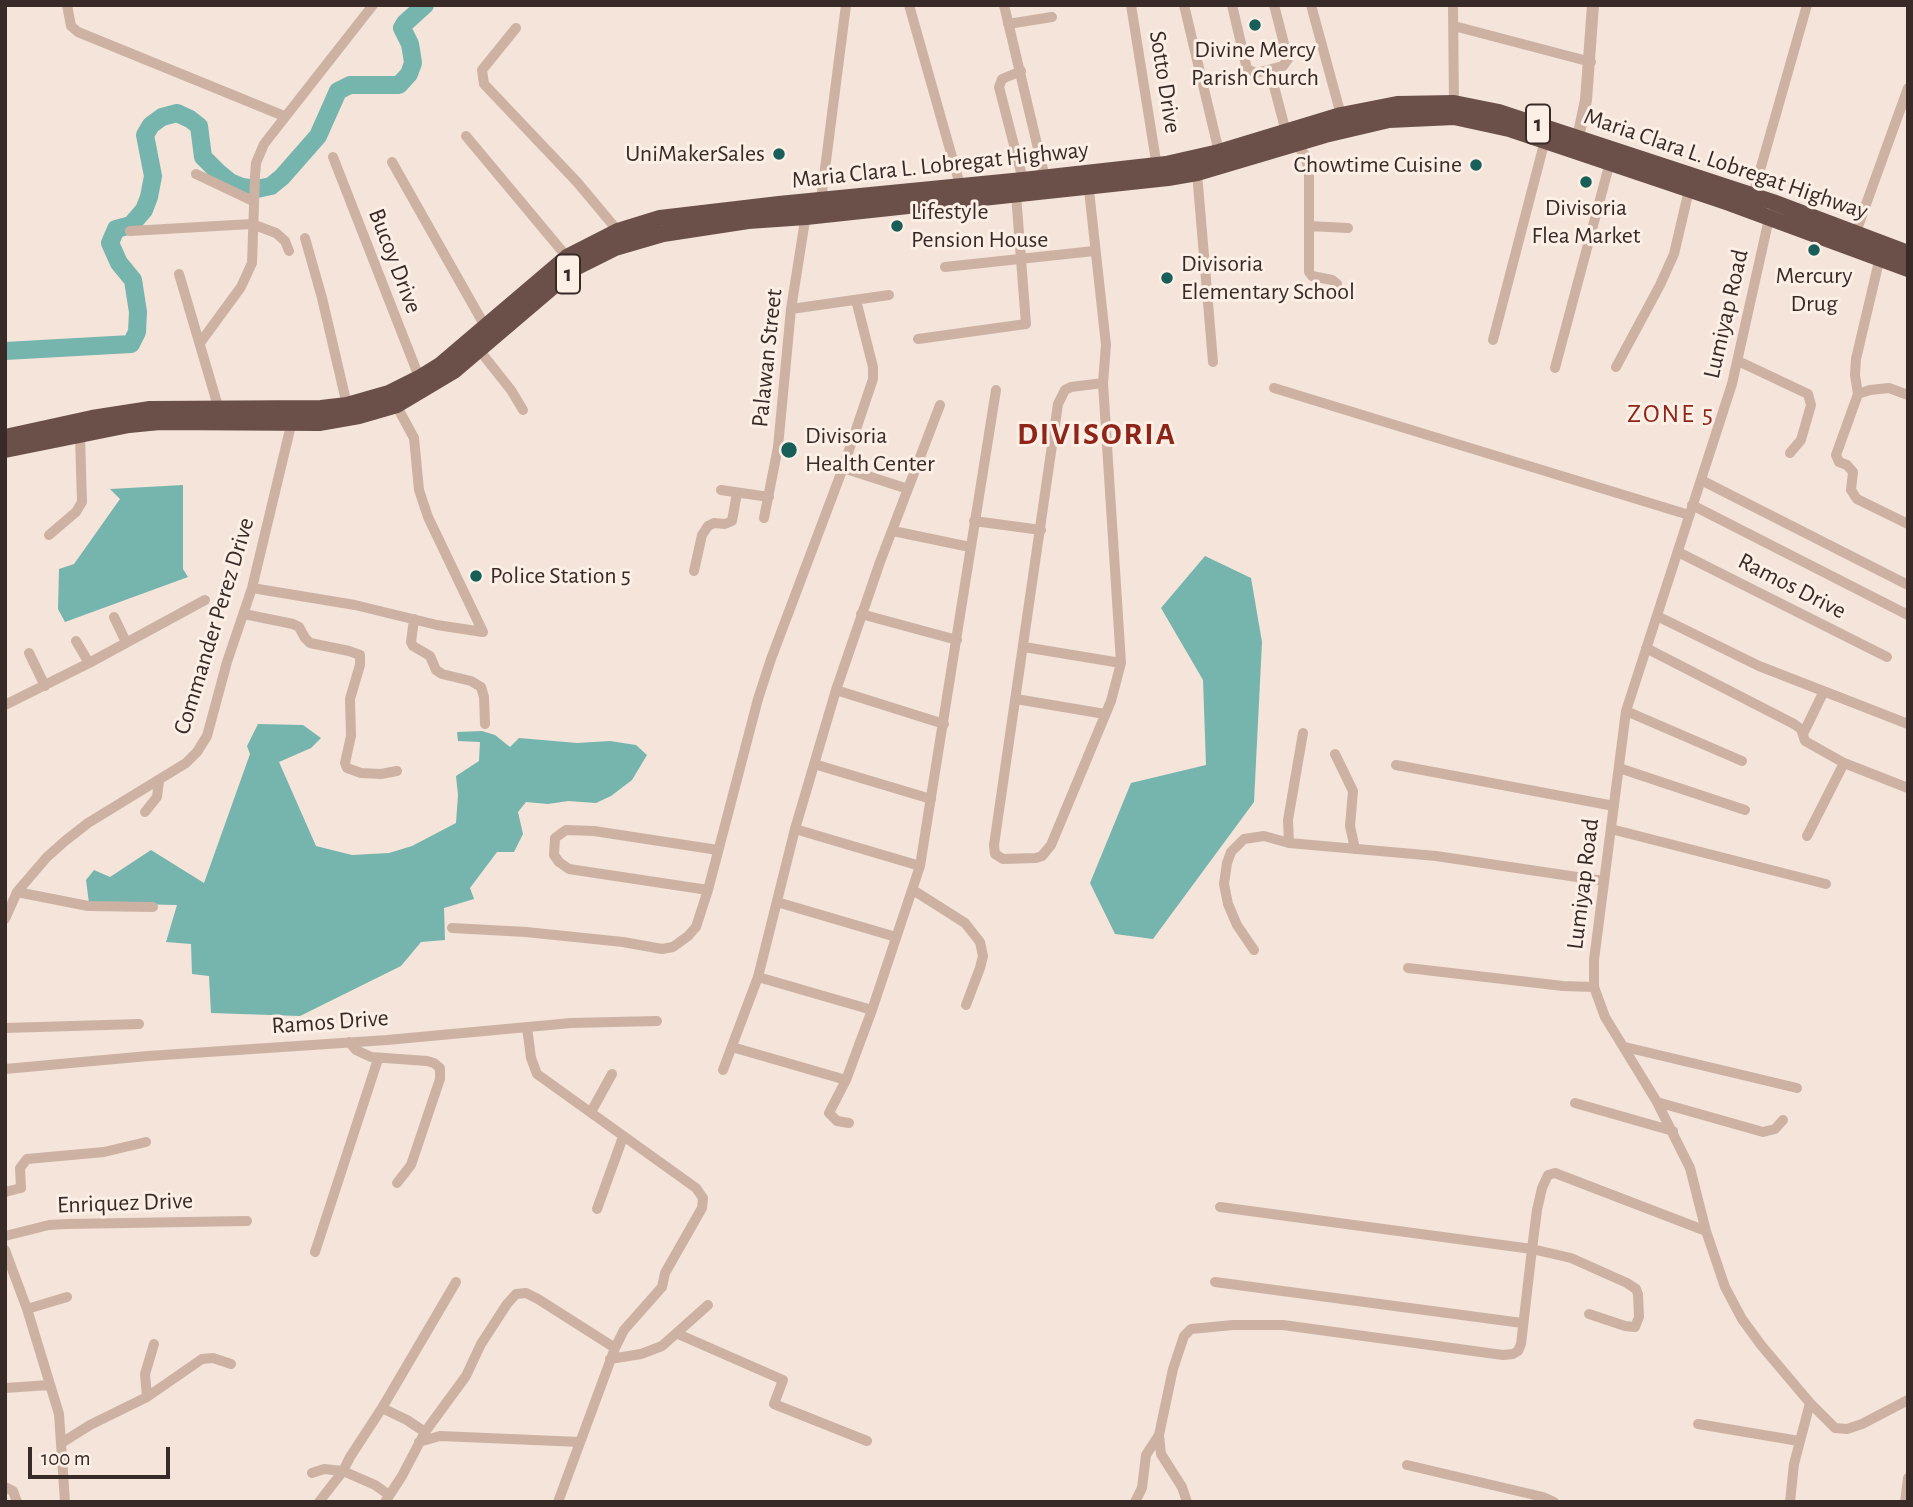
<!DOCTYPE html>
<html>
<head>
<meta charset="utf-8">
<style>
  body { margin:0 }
  #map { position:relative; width:1913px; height:1507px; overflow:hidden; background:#f4e4da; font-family:"Alegreya Sans",sans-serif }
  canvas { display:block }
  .frame { position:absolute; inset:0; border:7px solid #382a27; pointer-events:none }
  .scale { position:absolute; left:28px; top:1447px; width:142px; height:32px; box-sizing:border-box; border:4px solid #382a27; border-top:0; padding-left:9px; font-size:21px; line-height:24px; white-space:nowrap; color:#382a27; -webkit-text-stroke:5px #fbefe6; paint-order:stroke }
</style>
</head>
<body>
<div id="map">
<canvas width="1913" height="1507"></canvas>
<div class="frame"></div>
<div class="scale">100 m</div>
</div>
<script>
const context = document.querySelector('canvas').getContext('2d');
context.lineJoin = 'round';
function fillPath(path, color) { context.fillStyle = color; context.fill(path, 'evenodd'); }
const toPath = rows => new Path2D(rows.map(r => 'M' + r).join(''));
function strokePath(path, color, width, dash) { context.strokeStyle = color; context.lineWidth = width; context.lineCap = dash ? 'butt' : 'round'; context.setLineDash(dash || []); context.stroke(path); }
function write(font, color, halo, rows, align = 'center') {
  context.font = font + ' "Alegreya Sans",sans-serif'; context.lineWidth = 6; context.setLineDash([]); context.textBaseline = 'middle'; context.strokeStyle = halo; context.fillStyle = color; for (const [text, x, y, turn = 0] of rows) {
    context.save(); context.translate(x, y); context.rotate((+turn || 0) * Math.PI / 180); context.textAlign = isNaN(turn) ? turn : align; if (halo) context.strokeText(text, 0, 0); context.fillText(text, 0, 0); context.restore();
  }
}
const water = toPath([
  [183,485,183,569,188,577,65,622,58,609,59,569,74,564,120,499,110,489],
  [1205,556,1251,578,1262,642,1254,802,1153,939,1115,934,1090,883,1131,783,1206,765,1203,680,1161,608],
  [258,724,303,725,321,738,311,748,279,762,316,846,352,855,389,853,412,846,456,823,458,795,456,776,479,761,480,742,458,741,457,732,482,731,495,735,510,747,519,738,577,743,610,741,636,745,647,755,632,780,611,796,596,803,568,801,548,804,526,802,518,812,523,834,514,852,497,852,470,888,474,899,444,908,445,940,421,942,401,966,300,1016,211,1013,209,976,192,974,191,944,166,942,177,905,89,903,86,880,94,870,110,877,151,850,204,883,250,754,247,746]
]);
const river = toPath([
  [5,351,131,344,137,332,138,312,133,280,119,263,110,243,116,229,131,225,144,210,149,197,153,176,145,135,151,125,162,117,177,113,190,119,199,126,203,157,219,173,230,182,242,187,257,189,271,186,282,177,318,136,338,91,350,85,399,85,409,74,413,63,412,56,410,44,402,28,405,23,425,5]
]);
const minor = toPath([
  [67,5,71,26,78,32,284,116],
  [909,5,960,185],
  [1004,5,1045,178],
  [1131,5,1157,167],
  [1184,5,1219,152],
  [1232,5,1247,69,1256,73,1283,66,1288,59,1274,5],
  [1311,5,1341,115],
  [1453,5,1454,106],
  [1008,24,1052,17],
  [1454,26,1591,62],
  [516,28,482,70,484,84,577,182,618,231],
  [1021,71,1002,79,999,87,1023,180],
  [1270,71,1286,132,1305,155,1309,171,1309,272,1312,276,1332,280,1337,284,1337,292],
  [466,136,567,257],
  [333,157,421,382],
  [392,162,486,328],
  [1197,173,1213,362],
  [196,174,253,201],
  [1088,181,1106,345,1103,383,1121,663,1111,701,1051,845,1042,856,1036,858,1003,859,995,854,994,845,1058,404,1065,390,1071,387,1103,383],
  [1753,195,1807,5],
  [821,200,846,5],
  [1770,214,1732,384,1626,711,1594,960,1594,987,1605,1017,1657,1102,1690,1168,1706,1231,1725,1287,1742,1319,1761,1345,1810,1403,1835,1428,1847,1429,1862,1424,1908,1400],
  [1309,226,1348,228],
  [130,231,252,224,276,233,285,241,289,251],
  [1856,232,1908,88],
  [305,238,322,298,347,405],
  [945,267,1094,251],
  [179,274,220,413],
  [791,309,889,295],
  [918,339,1026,324,1016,194],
  [1493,340,1545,140],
  [200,343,241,287,252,263,255,176,256,163,264,144,373,5],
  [480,351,511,390,523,410],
  [1738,361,1808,394,1811,405,1801,440,1790,453],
  [1616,367,1660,285,1674,254,1689,190],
  [1555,368,1610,162],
  [1274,388,1689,515],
  [1858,394,1855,375,1856,359,1880,257],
  [1908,395,1889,388,1870,390,1858,394,1836,455,1839,462,1847,465,1853,472,1851,490,1857,499,1908,524],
  [395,403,414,438,419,490,428,517,483,632],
  [843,468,873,379,873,367,856,300],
  [1701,480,1908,585],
  [721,490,769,497],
  [1692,505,1908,615],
  [764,518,778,447,791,309,806,214],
  [974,521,1041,530],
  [893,531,970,547],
  [49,535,76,512,82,502,80,436],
  [1678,552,1887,657],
  [694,571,702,535,708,526,714,523,725,524,732,521,737,493],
  [252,588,355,605,437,625,483,632],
  [244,614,293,624,299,627,305,638,310,643,349,651,360,655,360,665,350,699,351,736,345,763,347,768,361,773,381,774,397,771],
  [861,614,957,640],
  [1657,616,1759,666,1908,724],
  [114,617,126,642],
  [414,619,411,642,413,646,430,656,436,670,442,674,471,681,481,687,484,697,485,724],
  [76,641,89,663],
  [1024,647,1121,663],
  [1646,648,1794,724,1801,729,1805,741,1844,763,1908,788],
  [29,653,45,686],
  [836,690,944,724],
  [1016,699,1105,714],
  [5,705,89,663,205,600],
  [1626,711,1742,761],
  [1303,733,1288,820,1289,843,1436,856,1604,881],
  [1803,734,1823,693],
  [1335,754,1353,791,1350,826,1355,849],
  [814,764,931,799],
  [1396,765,1614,806],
  [1619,768,1745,810],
  [145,812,157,797,159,781],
  [795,829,920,866],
  [1611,829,1826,884],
  [1807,836,1844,763],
  [708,890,569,869,559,862,554,855,555,838,566,830,594,831,718,850],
  [913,890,965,923,980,942,983,956,980,968,966,1005],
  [17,892,88,906,153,907],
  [777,902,896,937],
  [5,919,17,892,47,857,65,841,88,823,186,763,197,752,207,736,227,662,252,588,292,421],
  [452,928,526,932,623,942,662,949,673,947,688,936,696,927,708,890,758,699,771,659,843,468,908,489],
  [1254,950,1237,925,1228,904,1224,884,1227,863,1231,852,1244,839,1264,836,1289,843],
  [1408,968,1563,986,1594,987],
  [758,977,872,1010],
  [527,1027,531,1058,537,1074,696,1188,703,1198,702,1208,665,1273,662,1287,624,1330,615,1348,558,1502],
  [5,1028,139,1024],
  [349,1042,356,1050,371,1057,427,1061,434,1063,440,1068,440,1079,411,1165,397,1183],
  [732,1047,846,1080,872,1010,920,866,996,390],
  [1625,1047,1797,1088],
  [5,1069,148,1056,387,1040,571,1023,657,1021],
  [723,1070,758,977,795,829,836,690,880,562,940,405],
  [846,1080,829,1113,837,1121,849,1123],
  [1657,1102,1763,1132,1775,1129,1783,1120],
  [1575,1103,1673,1131],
  [591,1112,612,1074],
  [5,1192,21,1188,20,1168,27,1159,104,1152,146,1142],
  [1220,1207,1532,1249,1537,1210,1542,1188,1548,1175,1555,1173,1706,1231],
  [597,1209,623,1137],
  [5,1236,49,1225,66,1224,247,1221],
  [5,1250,27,1309,59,1414,65,1502],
  [315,1252,378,1059],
  [1215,1282,1522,1323],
  [27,1309,67,1297],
  [678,1334,783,1380,774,1404,867,1441],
  [610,1359,641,1354,662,1346,708,1305],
  [5,1388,50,1385],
  [147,1397,145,1374,154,1344],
  [382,1408,456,1282],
  [1698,1424,1799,1441],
  [63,1442,90,1425,147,1397,202,1359,213,1358,231,1364],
  [419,1442,440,1436,580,1442],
  [1407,1465,1543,1497,1554,1502],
  [312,1473,324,1469,343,1471],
  [5,1487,13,1491,17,1502],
  [389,1495,375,1485,343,1471,350,1457,382,1408,407,1420,425,1432],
  [319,1502,343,1471],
  [385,1502,402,1476,425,1432,466,1376,481,1344,507,1304,516,1294,526,1293,538,1299,615,1348],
  [1135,1502,1142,1488,1146,1455,1159,1435],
  [1187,1502,1182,1487,1161,1454,1159,1435,1173,1369,1184,1336,1191,1329,1233,1325,1283,1325,1503,1355,1513,1354,1518,1351,1521,1344,1532,1249,1571,1258,1627,1283,1636,1289,1638,1294,1639,1317,1635,1327,1625,1326,1589,1314],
  [1790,1502,1794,1464,1810,1403],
  [1905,1502,1908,1478]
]);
const tertiary = toPath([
  [1576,147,1586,100,1593,5]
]);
const trunk = toPath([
  [5,437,92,418,150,409,321,408,347,405,389,393,419,378,440,365,567,257,618,231,660,218,779,204,1023,180,1166,164,1219,152,1341,115,1397,104,1454,103,1499,112,1773,202,1908,253],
  [5,450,129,425,160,422,319,423,359,416,397,405,454,371,575,268,615,248,663,234,748,221,806,217,1168,178,1197,173,1325,135,1389,120,1454,117,1509,129,1729,203,1908,269]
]);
const markers = [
  [1255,25,7,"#185e59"],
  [779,154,7,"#185e59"],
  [1476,165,7,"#185e59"],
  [1586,182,7,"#185e59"],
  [897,226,7,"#185e59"],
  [1814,250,7,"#185e59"],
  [1167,278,7,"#185e59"],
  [789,450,9,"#185e59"],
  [476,576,7,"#185e59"]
];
const shields = [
  [1538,124,24],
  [568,274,24]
];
const shieldNames = [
  ["1",1538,124],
  ["1",568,274]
];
const poiNames = [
  ["Divine Mercy",1255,50,"center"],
  ["Parish Church",1255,78,"center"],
  ["UniMakerSales",765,154,"right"],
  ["Chowtime Cuisine",1462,165,"right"],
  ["Divisoria",1586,208,"center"],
  ["Flea Market",1586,236,"center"],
  ["Lifestyle",911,212],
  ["Pension House",911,240],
  ["Divisoria",1181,264],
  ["Elementary School",1181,292],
  ["Mercury",1814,276,"center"],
  ["Drug",1814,304,"center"],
  ["Divisoria",805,436],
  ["Health Center",805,464],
  ["Police Station 5",490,576]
];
const streetNames = [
  ["Sotto Drive",1165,82,81],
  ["Maria Clara L. Lobregat Highway",1726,164,19],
  ["Maria Clara L. Lobregat Highway",940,165,-6],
  ["Bucoy Drive",395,261,69],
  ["Lumiyap Road",1726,314,-77],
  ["Palawan Street",767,358,-84],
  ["Ramos Drive",1792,586,27],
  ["Commander Perez Drive",214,626,-73],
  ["Lumiyap Road",1583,884,-83],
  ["Ramos Drive",330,1022,-4],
  ["Enriquez Drive",125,1203,-2]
];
const neighbourhoodNames = [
  ["ZONE 5",1671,414]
];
const districtNames = [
  ["DIVISORIA",1097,434]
];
fillPath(water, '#76b4ae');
strokePath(river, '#76b4ae', 18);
strokePath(minor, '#cdb2a4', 10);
strokePath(tertiary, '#cdb2a4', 12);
strokePath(trunk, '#6b504a', 16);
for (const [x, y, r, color] of markers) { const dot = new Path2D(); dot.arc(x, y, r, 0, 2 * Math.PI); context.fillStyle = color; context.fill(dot); strokePath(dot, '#fbefe6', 2.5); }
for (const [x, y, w] of shields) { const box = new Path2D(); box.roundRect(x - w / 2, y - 19.5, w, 39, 5); context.fillStyle = '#fbefe6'; context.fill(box); strokePath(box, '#382a27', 2); }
write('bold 23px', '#382a27', null, shieldNames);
write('24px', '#382a27', '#fbefe6', poiNames, 'left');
write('24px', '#382a27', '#fbefe6', streetNames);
context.letterSpacing = '2px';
write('26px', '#8f2418', '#fbefe6', neighbourhoodNames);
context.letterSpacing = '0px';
context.letterSpacing = '2px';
write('bold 32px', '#8f2418', '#fbefe6', districtNames);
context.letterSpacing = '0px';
</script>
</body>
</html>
